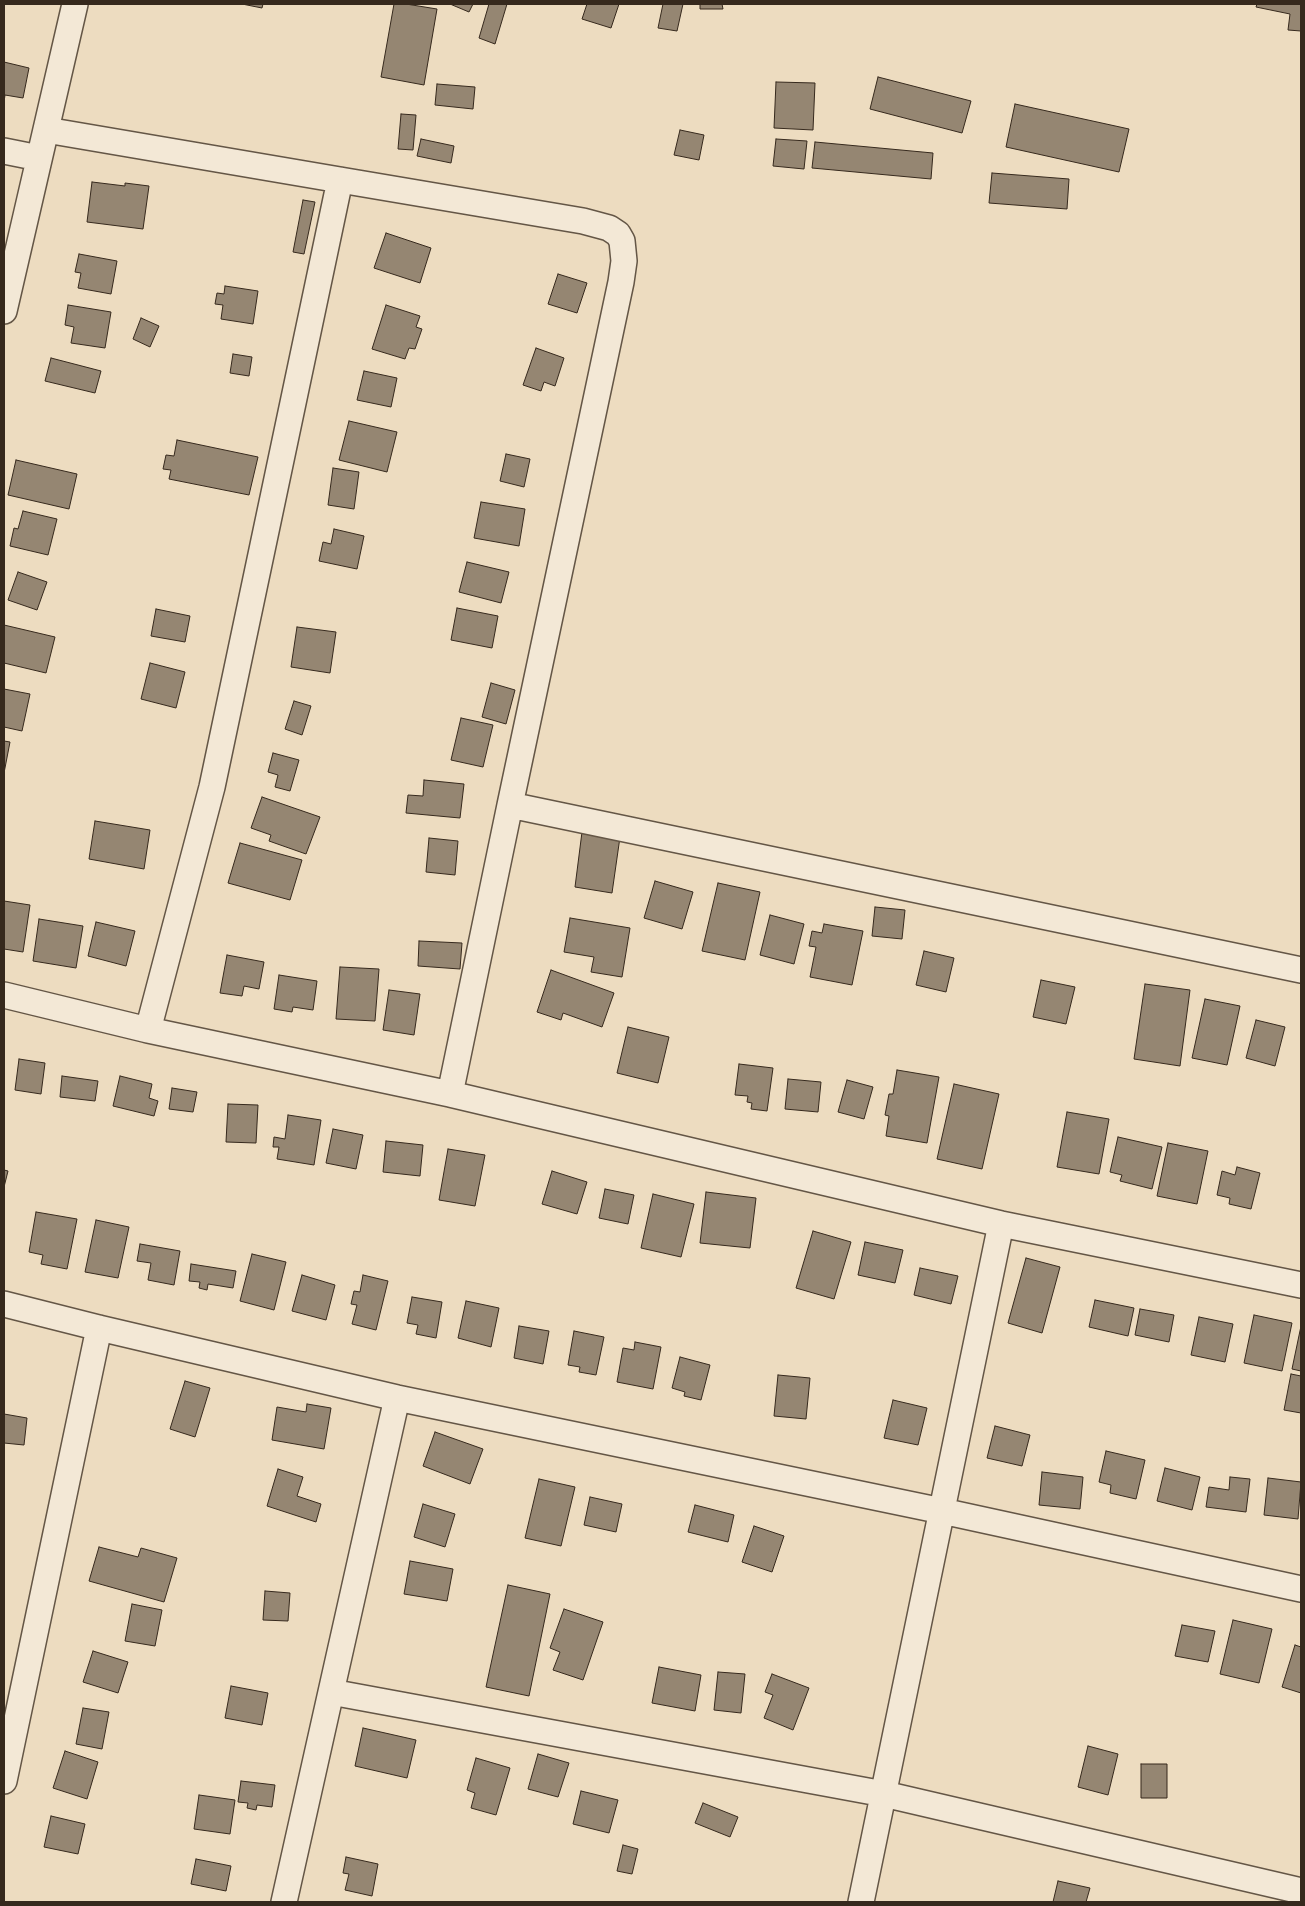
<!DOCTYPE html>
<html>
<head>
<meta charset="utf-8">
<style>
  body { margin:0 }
  #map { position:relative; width:1305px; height:1906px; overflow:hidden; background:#eddcc0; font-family:"Libre Bodoni",serif }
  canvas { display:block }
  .frame { position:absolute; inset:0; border:5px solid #36291d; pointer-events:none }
</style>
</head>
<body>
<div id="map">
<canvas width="1305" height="1906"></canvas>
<div class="frame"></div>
</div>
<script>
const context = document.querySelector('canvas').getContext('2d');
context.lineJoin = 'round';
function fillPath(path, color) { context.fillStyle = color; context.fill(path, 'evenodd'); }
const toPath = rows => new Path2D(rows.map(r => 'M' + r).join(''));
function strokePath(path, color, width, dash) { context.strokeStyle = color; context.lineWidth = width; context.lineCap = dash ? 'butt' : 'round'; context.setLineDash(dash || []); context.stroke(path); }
const building = toPath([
  [242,4,263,4,262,8,242,4],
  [394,4,406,4,437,9,424,85,381,77,394,4],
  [450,4,473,4,469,12,450,4],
  [489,4,507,4,495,44,479,38,489,4],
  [587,4,619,4,611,28,582,19,587,4],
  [663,4,683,4,677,31,658,28,663,4],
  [700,4,722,4,723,9,700,9,700,4],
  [1257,4,1301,4,1301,31,1288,30,1290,14,1256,7,1257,4],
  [4,62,29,68,23,98,5,95,4,102,4,62],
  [878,77,971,101,962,133,870,109,878,77],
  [776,82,815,83,813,130,774,128,776,82],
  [437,84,475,87,473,109,435,105,437,84],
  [1015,104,1129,129,1119,172,1006,147,1015,104],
  [401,114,416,115,413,150,398,149,401,114],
  [680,130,704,135,699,160,674,155,680,130],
  [421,139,454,146,451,163,417,156,421,139],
  [776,139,807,141,804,169,773,166,776,139],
  [815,142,933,153,931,179,812,168,815,142],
  [992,173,1069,179,1067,209,989,203,992,173],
  [92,182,125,186,125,183,149,186,143,229,87,222,92,182],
  [303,200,315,202,304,254,293,252,303,200],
  [386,233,431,248,420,283,374,268,386,233],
  [79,254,117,261,111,294,78,288,81,273,75,272,79,254],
  [558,274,587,283,577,313,548,304,558,274],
  [225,286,258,291,253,324,221,319,223,305,215,304,217,293,224,294,225,286],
  [68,305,111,312,105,348,71,343,74,327,65,325,68,305],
  [386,305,420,316,416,327,422,329,415,349,409,348,405,359,372,349,386,305],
  [141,318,159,326,150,347,133,339,141,318],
  [536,348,564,358,555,386,544,382,541,391,523,385,536,348],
  [233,354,252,357,249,376,230,373,233,354],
  [51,358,101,371,95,393,45,381,51,358],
  [364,371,397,378,391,407,357,400,364,371],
  [349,421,397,432,387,472,339,460,349,421],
  [177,440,258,457,249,495,169,479,171,470,163,469,166,455,174,456,177,440],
  [506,454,530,459,524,487,500,481,506,454],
  [16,460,77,474,69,509,8,495,16,460],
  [333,468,359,472,354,509,328,505,333,468],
  [481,502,525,509,519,546,474,538,481,502],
  [23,511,57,519,48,555,10,546,14,528,18,529,23,511],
  [334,529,364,536,357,569,319,561,323,542,331,544,334,529],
  [467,562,509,572,501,603,459,592,467,562],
  [18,572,47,582,37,610,8,600,18,572],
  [457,608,498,616,492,648,451,640,457,608],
  [156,609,190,616,185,642,151,636,156,609],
  [4,625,55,637,46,673,4,663,4,625],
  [297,627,336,632,330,673,291,667,297,627],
  [150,663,185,672,176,708,141,699,150,663],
  [491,683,515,690,506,724,482,717,491,683],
  [4,689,30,694,22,731,4,727,4,689],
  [294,701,311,706,302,735,285,729,294,701],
  [461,718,493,725,483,767,451,760,461,718],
  [4,741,10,742,4,773,4,741],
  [273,753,299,760,290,791,275,787,278,775,268,772,273,753],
  [424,780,464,784,460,818,406,813,408,795,423,796,424,780],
  [262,797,320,817,306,854,269,841,271,835,251,828,262,797],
  [95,821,150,830,144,869,89,859,95,821],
  [582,832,620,837,612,893,575,887,582,832],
  [429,838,458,841,455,875,426,872,429,838],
  [240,843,302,860,290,900,228,883,240,843],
  [655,881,693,892,682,929,644,918,655,881],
  [718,883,760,892,745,960,702,951,718,883],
  [4,901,30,905,23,952,4,949,4,901],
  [875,907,905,910,902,939,872,936,875,907],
  [770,915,804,924,794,964,760,955,770,915],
  [570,918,630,928,622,977,591,972,594,957,564,952,570,918],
  [39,919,83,926,76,968,33,961,39,919],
  [96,922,135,931,126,966,88,956,96,922],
  [824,924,863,931,852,985,810,977,816,947,809,946,812,931,822,933,824,924],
  [419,941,462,943,460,969,418,966,419,941],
  [924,951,954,958,946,992,916,985,924,951],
  [227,955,264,962,259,989,244,986,242,996,220,993,227,955],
  [340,967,379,969,375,1021,336,1019,340,967],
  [551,970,614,993,602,1027,563,1013,561,1020,537,1012,551,970],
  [279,975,317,981,313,1010,293,1007,292,1012,274,1009,279,975],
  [1041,980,1075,987,1066,1024,1033,1017,1041,980],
  [1145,984,1190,990,1180,1066,1134,1059,1145,984],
  [389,990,420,994,414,1035,383,1030,389,990],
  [1205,999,1240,1006,1227,1065,1192,1058,1205,999],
  [1256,1020,1285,1027,1275,1066,1246,1058,1256,1020],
  [628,1027,669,1037,658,1083,617,1073,628,1027],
  [19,1059,45,1063,41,1094,15,1090,19,1059],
  [739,1064,773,1068,767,1111,751,1109,752,1103,747,1102,748,1096,735,1095,739,1064],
  [897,1070,939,1077,927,1143,886,1136,889,1116,885,1115,889,1094,893,1094,897,1070],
  [62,1076,98,1081,95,1101,60,1097,62,1076],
  [120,1076,152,1084,149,1098,158,1101,154,1116,113,1106,120,1076],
  [788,1079,821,1082,818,1112,785,1109,788,1079],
  [847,1080,873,1087,864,1119,838,1112,847,1080],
  [954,1084,999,1094,982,1169,937,1159,954,1084],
  [172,1088,197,1092,193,1112,169,1109,172,1088],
  [228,1104,258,1105,256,1143,226,1142,228,1104],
  [1067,1112,1109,1119,1099,1174,1057,1167,1067,1112],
  [288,1115,321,1120,314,1165,277,1159,279,1147,273,1147,274,1137,285,1139,288,1115],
  [333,1129,363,1135,356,1169,326,1163,333,1129],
  [1118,1137,1162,1147,1152,1189,1120,1181,1122,1175,1110,1172,1118,1137],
  [386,1141,423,1145,420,1176,383,1172,386,1141],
  [1168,1143,1208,1151,1197,1204,1157,1196,1168,1143],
  [448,1149,485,1155,475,1206,439,1200,448,1149],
  [1237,1167,1260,1173,1251,1209,1229,1204,1230,1198,1217,1195,1222,1171,1235,1175,1237,1167],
  [4,1170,8,1171,4,1187,4,1170],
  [552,1171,587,1182,577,1214,542,1204,552,1171],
  [605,1189,634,1195,628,1224,599,1218,605,1189],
  [706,1192,756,1198,750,1248,700,1243,706,1192],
  [653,1194,694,1204,681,1257,641,1248,653,1194],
  [36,1212,77,1219,67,1269,41,1264,43,1255,29,1252,36,1212],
  [96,1220,129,1227,118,1278,85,1272,96,1220],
  [813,1231,851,1242,834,1299,796,1288,813,1231],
  [865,1242,903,1250,895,1283,858,1275,865,1242],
  [140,1244,180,1251,174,1285,148,1280,151,1263,137,1261,140,1244],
  [252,1254,286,1262,274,1310,240,1301,252,1254],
  [1026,1258,1060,1267,1042,1333,1008,1323,1026,1258],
  [191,1264,236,1271,233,1288,208,1284,207,1290,199,1288,200,1282,189,1281,191,1264],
  [920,1268,958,1276,951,1304,914,1295,920,1268],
  [302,1275,335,1285,326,1320,292,1311,302,1275],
  [363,1275,388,1281,376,1330,352,1324,357,1305,351,1304,354,1291,360,1292,363,1275],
  [412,1297,442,1302,436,1338,416,1334,418,1325,407,1323,412,1297],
  [1095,1300,1134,1308,1128,1336,1089,1327,1095,1300],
  [466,1301,499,1308,491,1347,458,1338,466,1301],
  [1140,1309,1174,1315,1169,1342,1135,1335,1140,1309],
  [1254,1315,1292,1323,1282,1371,1244,1363,1254,1315],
  [1199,1317,1233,1324,1225,1362,1191,1355,1199,1317],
  [519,1326,549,1331,543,1364,514,1358,519,1326],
  [1301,1326,1301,1371,1292,1369,1301,1326],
  [574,1331,604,1337,596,1375,579,1372,580,1367,568,1365,574,1331],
  [635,1342,661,1347,653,1389,617,1382,623,1348,634,1350,635,1342],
  [680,1357,710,1365,701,1400,684,1396,685,1392,672,1388,680,1357],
  [1291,1374,1301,1376,1301,1413,1284,1410,1291,1374],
  [778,1375,810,1378,806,1419,774,1416,778,1375],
  [185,1381,210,1388,195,1437,170,1429,185,1381],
  [893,1400,927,1408,918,1445,884,1438,893,1400],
  [307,1404,331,1408,324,1449,272,1440,277,1407,306,1412,307,1404],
  [4,1414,27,1418,24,1445,4,1443,4,1414],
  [995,1426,1030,1435,1022,1466,987,1458,995,1426],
  [435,1432,483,1449,470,1484,423,1466,435,1432],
  [1106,1451,1145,1460,1136,1499,1110,1493,1111,1485,1099,1482,1106,1451],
  [1165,1468,1200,1477,1192,1510,1157,1501,1165,1468],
  [278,1469,303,1477,297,1496,321,1504,316,1522,267,1506,278,1469],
  [1042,1472,1083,1477,1080,1509,1039,1505,1042,1472],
  [1230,1477,1250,1479,1246,1512,1206,1507,1209,1487,1229,1490,1230,1477],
  [1268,1478,1301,1482,1298,1519,1264,1515,1268,1478],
  [539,1479,575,1487,561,1546,525,1538,539,1479],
  [590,1497,622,1504,616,1532,584,1525,590,1497],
  [423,1504,455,1514,445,1547,414,1537,423,1504],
  [695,1505,734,1515,728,1542,688,1532,695,1505],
  [754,1526,784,1536,772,1572,742,1562,754,1526],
  [99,1547,138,1557,141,1548,177,1558,164,1602,89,1581,99,1547],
  [410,1561,453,1569,447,1601,404,1594,410,1561],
  [508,1585,550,1594,529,1696,486,1687,508,1585],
  [265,1591,290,1593,288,1621,263,1620,265,1591],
  [132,1604,162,1610,155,1646,125,1641,132,1604],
  [564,1609,603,1622,583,1680,553,1670,560,1652,550,1648,564,1609],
  [1233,1620,1272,1629,1259,1683,1220,1674,1233,1620],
  [1182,1625,1215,1631,1208,1662,1175,1656,1182,1625],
  [1295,1645,1301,1647,1301,1693,1282,1687,1295,1645],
  [93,1651,128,1662,118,1693,83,1682,93,1651],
  [659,1667,701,1675,695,1711,652,1703,659,1667],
  [718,1672,745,1674,741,1713,714,1710,718,1672],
  [772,1674,809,1688,793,1730,764,1718,773,1695,765,1692,772,1674],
  [231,1686,268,1693,262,1725,225,1718,231,1686],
  [83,1708,109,1712,102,1749,76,1744,83,1708],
  [363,1728,416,1740,407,1778,355,1766,363,1728],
  [1088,1746,1118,1754,1108,1795,1078,1787,1088,1746],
  [65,1751,98,1762,87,1799,53,1788,65,1751],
  [538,1754,569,1763,558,1797,528,1789,538,1754],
  [476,1758,510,1768,496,1815,471,1808,475,1793,467,1790,476,1758],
  [1141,1764,1167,1764,1167,1798,1141,1798,1141,1764],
  [241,1781,275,1785,272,1807,257,1805,256,1810,247,1808,248,1803,238,1802,241,1781],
  [581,1791,618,1800,609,1833,573,1824,581,1791],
  [199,1795,235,1800,230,1834,194,1829,199,1795],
  [703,1803,738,1817,730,1837,695,1823,703,1803],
  [51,1816,85,1824,78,1854,44,1847,51,1816],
  [623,1845,638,1849,632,1874,617,1871,623,1845],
  [346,1857,378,1864,372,1896,345,1890,349,1874,343,1873,346,1857],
  [196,1859,231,1866,226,1891,191,1884,196,1859],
  [1058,1881,1090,1888,1086,1902,1053,1902,1058,1881]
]);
const minor = toPath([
  [4,151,39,158],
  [340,180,583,221,609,228,618,234,622,241,624,261,621,282,510,805],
  [4,311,75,4],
  [4,995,148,1030,212,787,340,180,46,130],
  [148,1030,450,1094,1001,1224,1301,1285],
  [450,1094,510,805,1301,970],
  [4,1304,99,1328,397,1398,942,1511,1301,1589],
  [397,1398,331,1692,884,1794,1301,1891],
  [4,1781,99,1328],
  [284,1902,331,1692],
  [861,1902,1001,1224]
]);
fillPath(building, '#958672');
strokePath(building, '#36291d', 1);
strokePath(minor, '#645646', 28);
strokePath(minor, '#f3e8d6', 25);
</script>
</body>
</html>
